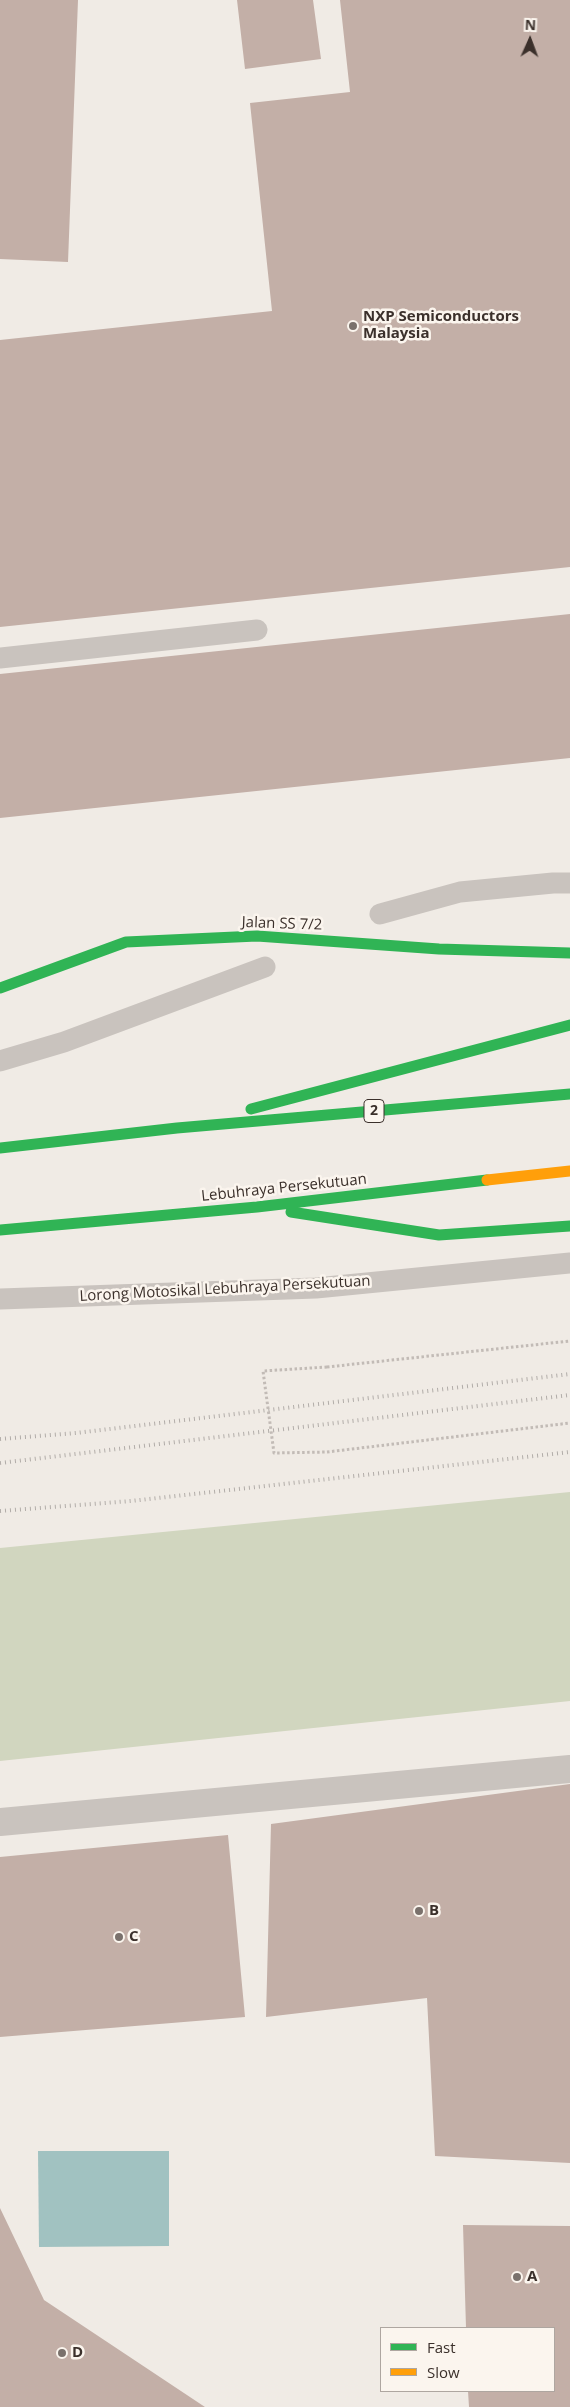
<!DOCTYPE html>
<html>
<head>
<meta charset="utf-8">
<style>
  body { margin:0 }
  #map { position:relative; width:570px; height:2407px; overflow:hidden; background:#f0ebe5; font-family:"Open Sans",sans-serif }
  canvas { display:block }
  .legend { position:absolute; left:380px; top:2327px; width:175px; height:65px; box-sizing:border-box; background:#fbf5ee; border:1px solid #aea6a0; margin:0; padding:6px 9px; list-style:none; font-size:15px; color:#3b302b }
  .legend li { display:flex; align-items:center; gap:10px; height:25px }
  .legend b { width:25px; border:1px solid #aea6a0 }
  .north { position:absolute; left:505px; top:15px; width:50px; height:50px; -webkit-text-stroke:4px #fbf5ee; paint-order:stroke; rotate:2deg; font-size:14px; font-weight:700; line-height:20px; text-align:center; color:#3b302b }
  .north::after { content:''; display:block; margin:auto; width:18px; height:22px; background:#3b302b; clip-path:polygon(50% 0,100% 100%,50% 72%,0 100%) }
</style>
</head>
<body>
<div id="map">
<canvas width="570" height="2407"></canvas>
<ul class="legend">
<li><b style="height:6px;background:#30b455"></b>Fast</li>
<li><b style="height:6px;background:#ff9f0a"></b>Slow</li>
</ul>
<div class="north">N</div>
</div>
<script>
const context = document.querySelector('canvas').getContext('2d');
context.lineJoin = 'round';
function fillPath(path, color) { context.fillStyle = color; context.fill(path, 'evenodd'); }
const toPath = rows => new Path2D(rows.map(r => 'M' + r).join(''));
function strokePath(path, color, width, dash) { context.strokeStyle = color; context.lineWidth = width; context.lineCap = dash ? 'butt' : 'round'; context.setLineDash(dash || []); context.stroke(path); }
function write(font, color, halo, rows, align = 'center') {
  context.font = font + ' "Open Sans",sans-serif'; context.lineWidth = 5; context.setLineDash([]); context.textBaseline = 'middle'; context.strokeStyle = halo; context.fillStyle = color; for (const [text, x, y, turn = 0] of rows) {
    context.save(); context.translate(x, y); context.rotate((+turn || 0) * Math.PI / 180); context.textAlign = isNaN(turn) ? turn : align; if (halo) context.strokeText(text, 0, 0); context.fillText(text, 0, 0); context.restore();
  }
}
const green = toPath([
  [570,1492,570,1701,0,1761,0,1548]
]);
const water = toPath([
  [38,2151,169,2151,169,2246,39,2247]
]);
const building = toPath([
  [0,0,78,0,68,262,0,259],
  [237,0,313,0,321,59,245,69],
  [340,0,570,0,570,567,0,627,0,340,272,311,250,103,350,92],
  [570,614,570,758,0,818,0,674],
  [570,1784,570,2163,435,2156,427,1998,266,2017,271,1824],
  [228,1835,245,2017,0,2037,0,1857],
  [0,2208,44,2300,205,2407,0,2407],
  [463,2225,570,2226,570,2407,469,2407,468,2391,554,2391,554,2328,466,2328]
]);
const path = toPath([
  [327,1367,570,1341],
  [327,1452,570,1423]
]);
const lane = toPath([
  [0,658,257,630],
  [380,914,460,892,553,883,570,883],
  [0,1061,64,1042,265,967],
  [0,1299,316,1288,570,1263]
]);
const street = toPath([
  [0,1822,570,1769]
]);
const fast = toPath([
  [0,988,126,942,257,936,439,949,570,953],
  [251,1109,570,1025],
  [0,1148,177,1128,570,1094],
  [291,1212,439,1235,570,1226],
  [0,1230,257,1207,487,1180]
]);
const slow = toPath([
  [487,1180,570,1171]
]);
const rail = toPath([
  [0,1439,76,1433,570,1374],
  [0,1463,570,1395],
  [0,1511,131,1501,570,1452]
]);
const pathBridge = toPath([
  [327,1367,263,1371,274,1453,327,1452]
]);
const markers = [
  [353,326,5,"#7a716c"],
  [419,1911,5,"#7a716c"],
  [119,1937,5,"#7a716c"],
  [517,2277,5,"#7a716c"],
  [62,2353,5,"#7a716c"]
];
const shields = [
  [374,1111,20]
];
const shieldNames = [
  ["2",374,1111]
];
const poiNames = [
  ["NXP Semiconductors",363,317],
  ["Malaysia",363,334],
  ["B",429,1911],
  ["C",129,1937],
  ["A",527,2277],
  ["D",72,2353]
];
const streetNames = [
  ["Jalan SS 7/2",282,924,2],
  ["Lebuhraya Persekutuan",284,1188,-6],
  ["Lorong Motosikal Lebuhraya Persekutuan",225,1289,-3]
];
fillPath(green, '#d1d6bf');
fillPath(water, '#a1c2c1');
fillPath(building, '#c3afa7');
strokePath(path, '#c2bbb6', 3, [2.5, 2.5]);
strokePath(lane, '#c9c3be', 21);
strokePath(street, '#c9c3be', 28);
strokePath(fast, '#30b455', 11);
strokePath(slow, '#ff9f0a', 11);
strokePath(rail, '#b1aca8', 4, [1, 4]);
strokePath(pathBridge, '#c2bbb6', 3, [2.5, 2.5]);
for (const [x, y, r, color] of markers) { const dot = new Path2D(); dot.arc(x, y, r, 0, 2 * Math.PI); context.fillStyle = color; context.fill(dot); strokePath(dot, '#fbf5ee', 2); }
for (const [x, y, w] of shields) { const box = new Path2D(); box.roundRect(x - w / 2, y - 11.5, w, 23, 4); context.fillStyle = '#fbf5ee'; context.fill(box); strokePath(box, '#3b302b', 1); }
write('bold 14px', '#3b302b', null, shieldNames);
write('bold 15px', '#3b302b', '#fbf5ee', poiNames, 'left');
write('15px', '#3b302b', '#fbf5ee', streetNames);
</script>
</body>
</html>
